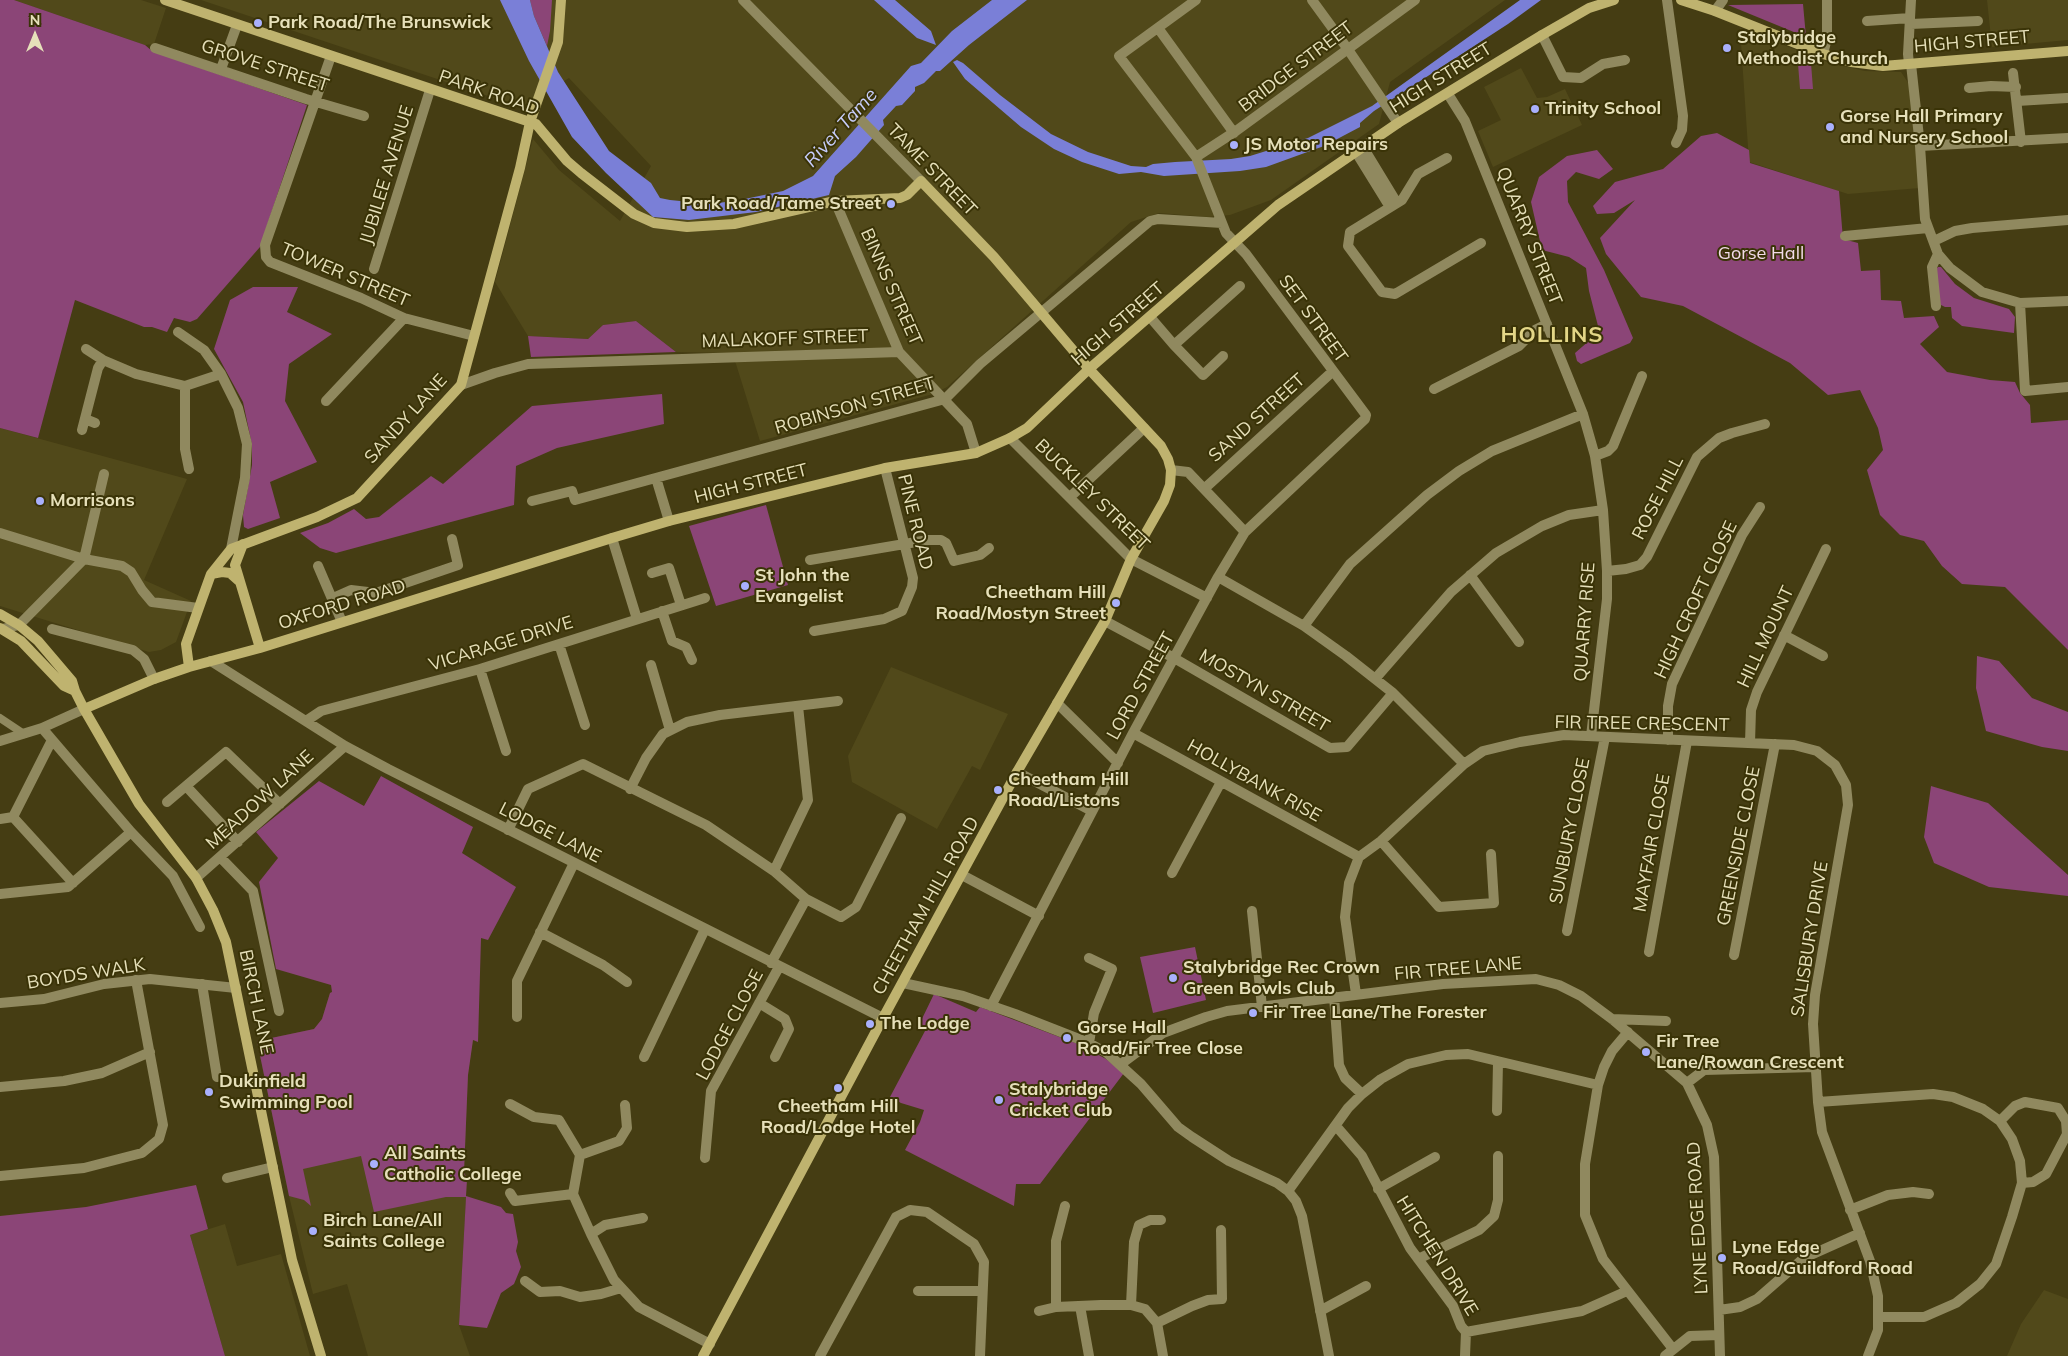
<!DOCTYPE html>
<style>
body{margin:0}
#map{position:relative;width:2068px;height:1356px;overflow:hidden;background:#453d13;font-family:Mulish,sans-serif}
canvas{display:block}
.north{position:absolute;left:10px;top:10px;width:50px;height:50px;-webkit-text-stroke:4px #3a3307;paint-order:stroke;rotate:0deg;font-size:14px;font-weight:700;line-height:20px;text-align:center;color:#e6e0ba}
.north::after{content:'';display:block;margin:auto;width:18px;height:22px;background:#e6e0ba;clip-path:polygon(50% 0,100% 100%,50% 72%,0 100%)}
</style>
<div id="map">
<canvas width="2068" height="1356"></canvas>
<div class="north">N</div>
</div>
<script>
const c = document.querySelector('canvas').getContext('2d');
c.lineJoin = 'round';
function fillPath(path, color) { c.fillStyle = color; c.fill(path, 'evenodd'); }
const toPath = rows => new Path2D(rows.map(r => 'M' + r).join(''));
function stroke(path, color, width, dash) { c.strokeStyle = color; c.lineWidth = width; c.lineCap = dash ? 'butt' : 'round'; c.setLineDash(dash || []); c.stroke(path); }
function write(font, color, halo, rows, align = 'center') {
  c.font = font + ' Mulish,sans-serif'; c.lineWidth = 4; c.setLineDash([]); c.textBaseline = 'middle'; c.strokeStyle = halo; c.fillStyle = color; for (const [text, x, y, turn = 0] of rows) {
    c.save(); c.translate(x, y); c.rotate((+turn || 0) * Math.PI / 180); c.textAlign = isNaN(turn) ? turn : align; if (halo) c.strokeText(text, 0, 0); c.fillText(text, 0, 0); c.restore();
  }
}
const built = toPath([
 [14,0,141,0,166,8,154,44,145,45],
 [201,0,1505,0,1390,82,1379,124,1271,200,1230,215,1208,217,1159,213,1131,222,947,387,933,394,760,441,736,364,731,353,676,352,636,321,603,325,588,339,528,336,495,282,533,139,559,170,620,221,651,166,569,78,521,107],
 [1987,0,2068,0,2068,40,1992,47],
 [1740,28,1830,63,1865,71,1901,72,1909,84,1920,188,1848,194,1749,162],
 [1521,68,1537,98,1547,97,1565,89,1582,125,1493,167,1478,131,1501,120,1484,87],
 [0,428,187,479,144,580,191,601,176,642,161,650,149,652,0,606],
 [891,667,1008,714,980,770,972,766,937,829,852,782,848,756],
 [332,985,478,1042,473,1040,468,1075,464,1172,467,1179,459,1325,470,1356,368,1356,347,1284,313,1294,289,1196,257,1041,314,1029,322,1019,330,993,332,992],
 [225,1224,237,1266,281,1254,310,1356,225,1356,190,1235],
 [2044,1290,2068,1299,2068,1356,2007,1356,2021,1324]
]);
const green = toPath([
 [0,0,14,0,145,45,152,51,307,105,260,247,197,319,190,322,174,318,167,332,152,327,144,327,75,300,38,438,0,428],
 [530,0,552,0,550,31,547,46,534,16],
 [1803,4,1806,37,1728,5,1729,5],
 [1811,63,1813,89,1800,89,1798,64],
 [1717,133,1749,150,1750,163,1839,191,1843,239,1858,243,1861,271,1880,270,1881,300,1901,301,1904,318,1934,316,1939,327,1920,344,1947,372,1990,380,2015,382,2020,393,2030,405,2031,423,2068,420,2068,650,2005,587,1962,584,1942,566,1924,541,1900,535,1880,515,1867,470,1883,450,1878,428,1860,390,1828,395,1790,363,1683,306,1641,297,1606,254,1600,238,1635,200,1614,213,1597,214,1593,206,1615,182,1663,169,1701,136],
 [1597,150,1613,169,1599,179,1576,172,1567,181,1568,202,1604,270,1633,338,1630,343,1581,364,1577,361,1575,353,1590,340,1598,326,1589,291,1586,268,1569,257,1542,250,1531,202,1539,177,1567,156],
 [1938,267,1941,267,1955,284,1974,298,2009,309,2015,317,2014,333,1962,326,1952,318,1951,307,1945,307,1939,304,1935,270],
 [253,287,298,287,287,312,332,334,289,364,285,401,317,462,270,482,280,518,248,529,244,527,243,515,252,465,252,445,243,402,214,349,230,300],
 [636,321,676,352,531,357,528,336,588,339,603,325],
 [662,394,664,424,557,448,516,466,514,505,336,553,320,548,300,533,328,523,354,509,366,519,379,517,431,476,443,484,532,406],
 [766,505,788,585,716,606,689,526],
 [1977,656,1999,661,2032,698,2068,712,2068,751,2042,747,1986,731,1976,688],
 [381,776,473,827,462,853,516,887,488,940,481,938,478,1042,473,1040,468,1075,464,1172,467,1179,466,1196,501,1207,506,1213,513,1214,518,1242,516,1251,521,1267,514,1284,501,1293,487,1328,459,1325,466,1197,446,1197,374,1212,361,1156,303,1169,311,1206,304,1200,289,1196,257,1041,314,1029,322,1019,330,993,332,992,331,985,276,969,259,882,278,858,256,832,319,781,364,806],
 [1931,786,1988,803,2068,875,2068,896,1989,887,1934,863,1924,837],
 [1195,947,1206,1000,1153,1013,1140,957],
 [934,994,976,1012,980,1007,1078,1044,1106,1059,1124,1073,1040,1184,1016,1184,1014,1206,905,1150,920,1122,924,1110,901,1103,890,1097,925,1031,918,1027],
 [196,1185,208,1229,190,1235,225,1356,0,1356,0,1216,86,1207]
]);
const water = toPath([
 [500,0,530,0,534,16,558,72,609,151,651,183,660,198,670,200,711,204,740,200,783,191,813,176,911,66,921,63,952,31,992,0,1027,0,969,45,940,71,936,71,924,83,915,87,915,91,902,105,896,106,883,120,884,125,856,157,835,176,829,195,756,212,689,220,653,217,606,173,572,137,529,61],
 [874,0,895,0,931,31,936,45,917,38],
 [1520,0,1541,0,1508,24,1374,111,1360,123,1360,127,1324,146,1266,167,1240,171,1164,176,1141,172,1119,174,1082,162,1054,149,1021,127,965,79,953,62,957,60,963,63,1000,95,1051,134,1088,152,1131,166,1146,167,1153,164,1175,162,1231,159,1250,156,1308,138,1372,106]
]);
const pedestrian = toPath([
 [0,718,24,734]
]);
const minor = toPath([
 [743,0,921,181],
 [1667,0,1683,116,1682,130,1676,143],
 [1715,11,1723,0],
 [1867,21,1910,18],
 [1911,24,1978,21],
 [1158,28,1234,133],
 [1542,35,1563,77,1581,78,1603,64,1625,60],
 [155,48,306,99,364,116],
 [1823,54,1827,38,1827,0],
 [331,56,265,245,266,257,270,262,361,298,404,318,474,336],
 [1909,64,1908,54,1911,0],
 [1911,64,1920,146,1925,219,1938,254,1950,268,1982,292,2020,303,2068,301],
 [221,69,237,25],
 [2013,73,2021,142],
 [1969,88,1991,86,2016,87],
 [1448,94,1465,121,1583,414,1595,456,1603,510,1607,571,1607,599,1591,736],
 [2017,101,2067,98],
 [1920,146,2068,138],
 [1363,147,1397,203],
 [1356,152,1390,207],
 [1196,157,1236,131,1415,0],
 [1447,158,1418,174,1402,200,1350,232,1348,246,1382,292,1395,294,1481,243],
 [835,201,899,352,967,424,976,453],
 [1845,236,1928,228],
 [1934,241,1955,231,1972,228,2068,220],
 [374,269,430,90],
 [2020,303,2025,391,2068,387],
 [1936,306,1932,267,1938,254],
 [1150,317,1174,345],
 [178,332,204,350,221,374,238,408,247,444,245,478,231,549],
 [86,349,103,360,136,374,185,386,221,374],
 [1223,356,1203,375,1174,345,1240,286],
 [461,385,495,373,528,364,899,352],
 [185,386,185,449,189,469],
 [1434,389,1519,346,1535,330,1547,324],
 [326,401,404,318],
 [85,419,95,423],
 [82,430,98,368,103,360],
 [1010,438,1131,559,1207,598],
 [1595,456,1608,451,1613,446,1642,376],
 [1171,470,1188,472,1245,532],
 [104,474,84,559,122,566,131,572,142,590,152,602,198,608],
 [656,478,669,521],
 [1204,489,1332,372],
 [1070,497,1144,428],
 [532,501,572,491,575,500,945,399,980,364,1150,221,1158,219,1222,223],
 [0,533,84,559,19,625,2,629],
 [612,538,637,619],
 [810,560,928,540,941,540,946,543,954,561,980,555,989,548],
 [318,566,342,622],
 [1607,571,1626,569,1640,565,1647,557,1697,457,1719,438,1732,433,1765,424],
 [652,573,669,568,681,605],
 [1470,575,1519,642],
 [1218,577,1304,626,1346,656,1393,693,1464,764],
 [333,598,351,590,376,593,458,565,452,539],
 [662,611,672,641,686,647,692,660],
 [1105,621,1174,658,1330,748,1347,747,1393,693],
 [1304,626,1350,564,1427,495,1459,471,1492,451,1583,414],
 [52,629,133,650,144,659,154,679],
 [814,631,884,619,902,611,912,587,913,578,885,468],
 [1784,635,1823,656],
 [559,644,585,725],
 [211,661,345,746,388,769,883,1018],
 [651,665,670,730],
 [480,669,506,751],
 [1375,679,1451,592,1496,553,1542,526,1569,515,1603,510],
 [1057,703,1118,763],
 [306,721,321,711,480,669,705,598],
 [42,728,131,832,173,876,200,927],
 [1133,733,1359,857],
 [1668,740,1668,706,1672,684,1742,535,1760,507],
 [0,741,42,728,84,709],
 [1750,743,1751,710,1757,692,1826,549],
 [1017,772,1092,811],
 [186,786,238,842],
 [630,789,646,758,663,734,687,722,720,715,838,701],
 [167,802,226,752,280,804],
 [13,817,73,883],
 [0,819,13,817,52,740],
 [508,830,528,789,583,764,706,825,774,871,806,899,841,917,856,907,901,818],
 [1381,841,1439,907,1494,903,1491,854],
 [220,857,253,891,279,1011],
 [774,871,808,800,798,706],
 [1172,873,1221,782],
 [962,875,1039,916],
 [196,878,345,746],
 [0,894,68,887,131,832],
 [1252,911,1262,1007],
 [1567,931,1605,737],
 [540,932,603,965,627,982],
 [1649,952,1687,741],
 [1734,955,1775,744],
 [1089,958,1112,969,1094,1013,1089,1043],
 [771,963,806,899],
 [903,983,963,996,1015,1014,1089,1043,1107,1053,1141,1084,1178,1127,1192,1137,1229,1161,1277,1183,1288,1191,1296,1201,1302,1216,1329,1356],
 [202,984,217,1077],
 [1356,994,1345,917,1349,883,1359,857,1381,841,1464,764,1483,751,1520,742,1564,735,1794,745,1817,751,1835,765,1846,785,1848,805,1815,995,1813,1024,1818,1102,1822,1132,1870,1261,1878,1296,1878,1330,1868,1356],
 [1334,996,1339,1065,1345,1078,1362,1094],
 [759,1003,785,1019,789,1029,775,1057],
 [991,1006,1133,733,1218,577,1245,532,1365,419,1366,415,1246,254,1226,233,1196,157,1119,56,1196,0],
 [517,1017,517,981,574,863],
 [1612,1019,1666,1021],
 [1628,1032,1612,1051,1604,1067,1598,1085,1585,1164,1585,1215,1603,1259,1673,1349],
 [644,1057,705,929],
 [1121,1064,1163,1033,1206,1017,1227,1011,1443,984,1536,979,1559,985,1581,996,1612,1019,1687,1083,1707,1125,1714,1157,1720,1356],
 [1687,1083,1704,1070,1815,1067],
 [0,1087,64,1081,102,1073,150,1052],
 [1818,1102,1933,1094,1953,1097,1983,1109,2000,1121,2012,1139,2020,1161,2022,1183,2012,1217,1996,1264,1980,1284,1956,1303,1924,1317,1878,1317],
 [510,1104,534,1117,559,1120,580,1155],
 [1497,1111,1498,1062],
 [2000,1121,2015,1106,2025,1102,2058,1108,2066,1121,2067,1134,2046,1174,2033,1182,2022,1183],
 [1336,1126,1362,1156,1410,1248,1453,1306,1461,1326,1466,1332,1465,1356],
 [580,1155,573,1194,591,1234,614,1280,639,1307,710,1344],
 [580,1155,619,1141,627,1128,625,1105],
 [705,1158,711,1091,779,967],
 [0,1176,84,1168,142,1153,159,1139,163,1125,136,980],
 [227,1178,273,1167],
 [1378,1189,1435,1157],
 [1288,1191,1348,1108,1362,1094,1381,1079,1408,1064,1446,1055,1468,1054,1598,1085],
 [510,1193,515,1201,573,1194],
 [1850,1210,1888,1195,1913,1192,1929,1194],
 [591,1234,605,1225,643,1218],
 [1418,1259,1479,1230,1494,1216,1498,1200,1498,1156],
 [525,1281,540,1292,560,1291,580,1297,601,1294,621,1288],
 [918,1291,982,1291],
 [1131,1305,1134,1242,1139,1225,1150,1220,1161,1220],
 [1080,1306,1089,1356],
 [1056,1307,1056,1241,1065,1206],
 [1719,1310,1740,1307,1757,1299,1804,1258,1860,1233],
 [1039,1311,1056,1307,1101,1305,1131,1305,1145,1309,1157,1323,1163,1356],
 [1320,1311,1366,1286],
 [1157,1323,1192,1306,1208,1300,1222,1299,1221,1230],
 [1466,1332,1582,1311,1627,1291],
 [820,1356,896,1217,910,1210,927,1212,974,1244,984,1262,980,1356],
 [1665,1356,1690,1336,1719,1335]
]);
const tertiary = toPath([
 [1312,0,1347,48,1398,123],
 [0,1003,44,999,104,984,150,979,236,988]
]);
const secondary = toPath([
 [165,0,536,124,567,161,581,173,634,214,654,223,687,227,734,224,835,201,900,198,907,195,921,181,994,257,1089,369,1161,446,1168,459,1171,470,1170,485,1164,501,1131,559,1105,621,1017,772,883,1018,703,1356],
 [1681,0,1715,11,1823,54,1851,62,1883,66,2068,51],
 [243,544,235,565,260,648],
 [211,574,222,572,230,573,239,581],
 [0,614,19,625,38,641,72,681,75,691,84,709,139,804,196,878,213,910,226,942,292,1260,321,1356],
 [0,628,21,641,64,686,75,691],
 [189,667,186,644,202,599,211,574,231,549,317,517,357,498,461,385,520,168,530,122,558,42,561,0],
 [84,709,154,679,189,667,260,648,612,538,669,521,885,468,976,453,1010,438,1027,428,1089,369,1278,205,1398,123,1542,35,1589,8,1614,0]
]);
const markers = [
 [258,23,5,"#a9b0fc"],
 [1727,48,5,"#a9b0fc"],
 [1535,109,5,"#a9b0fc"],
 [1830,127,5,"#a9b0fc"],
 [1234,145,5,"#a9b0fc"],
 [891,204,5,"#a9b0fc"],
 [40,501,5,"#a9b0fc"],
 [745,586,5,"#a9b0fc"],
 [1116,603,5,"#a9b0fc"],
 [998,790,5,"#a9b0fc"],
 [1173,978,5,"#a9b0fc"],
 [1253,1013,5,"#a9b0fc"],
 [870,1024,5,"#a9b0fc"],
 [1067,1038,5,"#a9b0fc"],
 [1646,1052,5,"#a9b0fc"],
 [838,1088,5,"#a9b0fc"],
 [209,1092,5,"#a9b0fc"],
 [999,1100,5,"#a9b0fc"],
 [374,1164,5,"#a9b0fc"],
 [313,1231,5,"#a9b0fc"],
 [1722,1258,5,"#a9b0fc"]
];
const poiNames = [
 ["Park Road/The Brunswick",268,23],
 ["Stalybridge",1737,38],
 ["Methodist Church",1737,59],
 ["Trinity School",1545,109],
 ["Gorse Hall Primary",1840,117],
 ["and Nursery School",1840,138],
 ["JS Motor Repairs",1244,145],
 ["Park Road/Tame Street",881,204,"right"],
 ["Morrisons",50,501],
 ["St John the",755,576],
 ["Evangelist",755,597],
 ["Cheetham Hill",1106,593,"right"],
 ["Road/Mostyn Street",1106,614,"right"],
 ["Cheetham Hill",1008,780],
 ["Road/Listons",1008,801],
 ["Stalybridge Rec Crown",1183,968],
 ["Green Bowls Club",1183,989],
 ["Fir Tree Lane/The Forester",1263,1013],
 ["The Lodge",880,1024],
 ["Gorse Hall",1077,1028],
 ["Road/Fir Tree Close",1077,1049],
 ["Fir Tree",1656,1042],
 ["Lane/Rowan Crescent",1656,1063],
 ["Dukinfield",219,1082],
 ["Swimming Pool",219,1103],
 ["Stalybridge",1009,1090],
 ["Cricket Club",1009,1111],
 ["Cheetham Hill",838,1107,"center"],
 ["Road/Lodge Hotel",838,1128,"center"],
 ["All Saints",384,1154],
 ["Catholic College",384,1175],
 ["Birch Lane/All",323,1221],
 ["Saints College",323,1242],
 ["Lyne Edge",1732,1248],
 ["Road/Guildford Road",1732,1269]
];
const streetNames = [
 ["HIGH STREET",1972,42,-5],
 ["GROVE STREET",265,66,18],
 ["BRIDGE STREET",1296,67,-37],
 ["HIGH STREET",1441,78,-32],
 ["PARK ROAD",489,93,19],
 ["TAME STREET",932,170,46],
 ["JUBILEE AVENUE",387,175,-73],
 ["QUARRY STREET",1529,236,68],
 ["TOWER STREET",345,275,23],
 ["BINNS STREET",891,287,66],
 ["SET STREET",1313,319,54],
 ["HIGH STREET",1118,324,-41],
 ["MALAKOFF STREET",785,339,-2],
 ["ROBINSON STREET",855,406,-16],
 ["SAND STREET",1257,418,-42],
 ["SANDY LANE",406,419,-48],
 ["HIGH STREET",751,484,-14],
 ["BUCKLEY STREET",1092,495,44],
 ["ROSE HILL",1658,498,-63],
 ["PINE ROAD",915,522,76],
 ["HIGH CROFT CLOSE",1696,600,-65],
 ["OXFORD ROAD",342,605,-17],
 ["QUARRY RISE",1585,622,-86],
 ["HILL MOUNT",1766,637,-65],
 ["VICARAGE DRIVE",501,644,-17],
 ["LORD STREET",1141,686,-61],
 ["MOSTYN STREET",1264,691,30],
 ["FIR TREE CRESCENT",1642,724,1],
 ["HOLLYBANK RISE",1254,781,29],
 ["MEADOW LANE",260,800,-42],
 ["SUNBURY CLOSE",1570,831,-79],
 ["LODGE LANE",550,833,27],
 ["MAYFAIR CLOSE",1652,843,-80],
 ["GREENSIDE CLOSE",1739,846,-79],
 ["CHEETHAM HILL ROAD",926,906,-61],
 ["SALISBURY DRIVE",1810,939,-81],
 ["FIR TREE LANE",1458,969,-5],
 ["BOYDS WALK",86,974,-9],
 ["BIRCH LANE",256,1002,78],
 ["LODGE CLOSE",730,1025,-62],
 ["LYNE EDGE ROAD",1698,1218,-93],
 ["HITCHEN DRIVE",1437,1256,58]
];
const parkNames = [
 ["Gorse Hall",1761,254]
];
const waterNames = [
 ["River Tame",841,128,-48]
];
const districtNames = [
 ["HOLLINS",1552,335]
];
fillPath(built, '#51491a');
fillPath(green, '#8b4577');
fillPath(water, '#7a7fd7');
stroke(pedestrian, '#90895f', 8);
stroke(minor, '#90895f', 10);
stroke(tertiary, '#90895f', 10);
stroke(secondary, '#bfb36f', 10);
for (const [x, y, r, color] of markers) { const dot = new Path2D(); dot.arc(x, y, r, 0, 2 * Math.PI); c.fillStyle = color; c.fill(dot); stroke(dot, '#3a3307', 2); }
write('bold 18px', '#e6e0ba', '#3a3307', poiNames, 'left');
write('18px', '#e6e0ba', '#3a3307', streetNames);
write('18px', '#f2dbe9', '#3a3307', parkNames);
write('italic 19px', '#c7cdfb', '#3a3307', waterNames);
c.letterSpacing = '1px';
write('bold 22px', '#e3d687', '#3a3307', districtNames);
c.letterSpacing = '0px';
</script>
